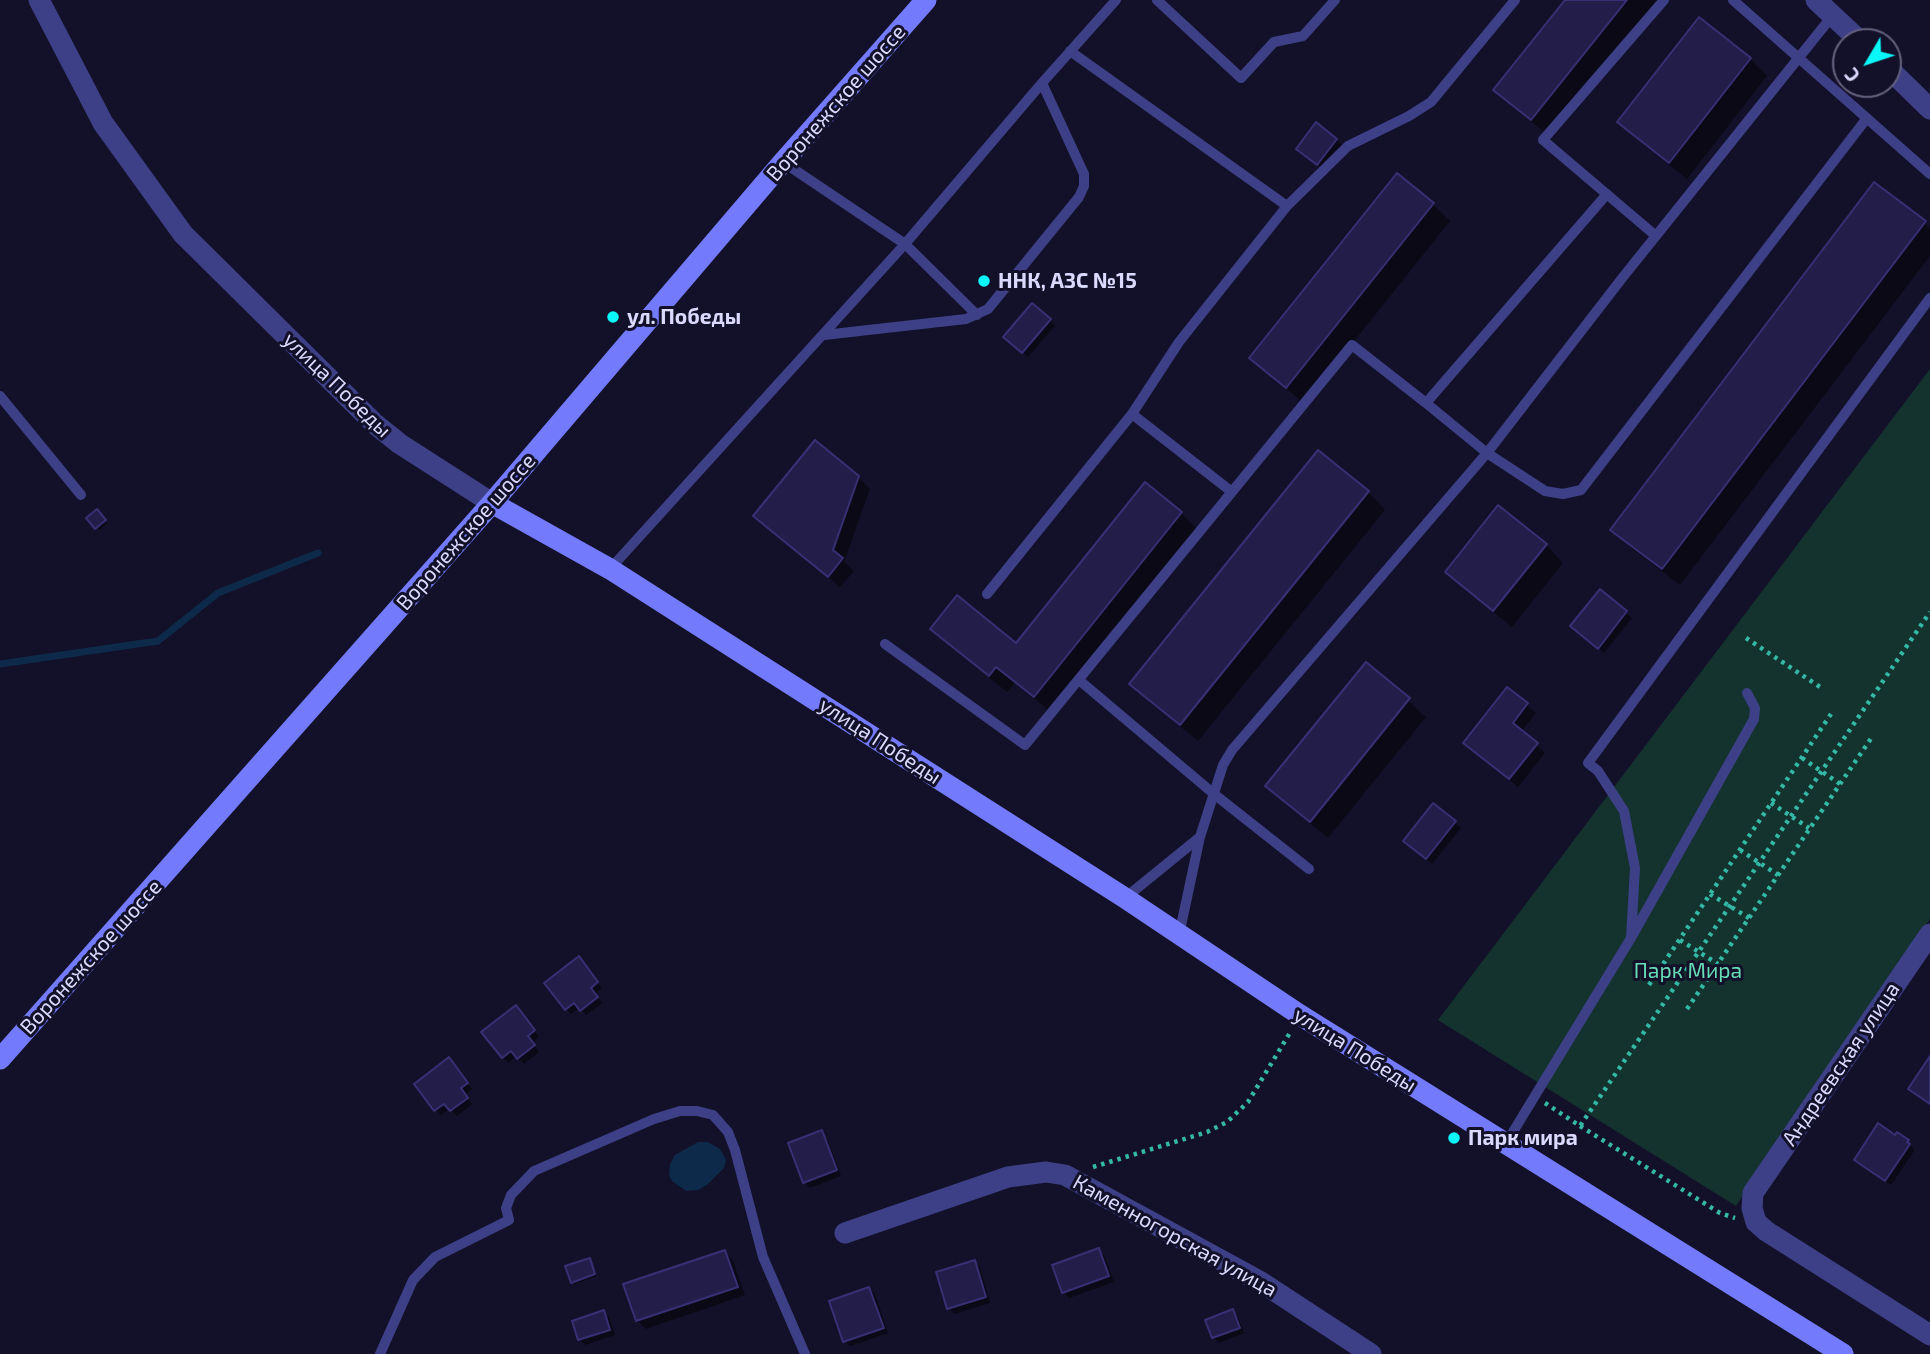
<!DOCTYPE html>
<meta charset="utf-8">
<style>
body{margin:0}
#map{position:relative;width:1930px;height:1354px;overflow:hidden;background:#131129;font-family:"Exo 2",sans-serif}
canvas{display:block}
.north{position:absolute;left:1832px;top:28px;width:70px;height:70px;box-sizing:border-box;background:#131129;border:2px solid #63617e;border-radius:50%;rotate:231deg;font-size:19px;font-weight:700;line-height:28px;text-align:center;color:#dbdafe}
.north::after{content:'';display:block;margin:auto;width:24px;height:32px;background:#0af7fa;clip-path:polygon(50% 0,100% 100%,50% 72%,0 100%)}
</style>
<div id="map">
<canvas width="1930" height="1354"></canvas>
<div class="north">С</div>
</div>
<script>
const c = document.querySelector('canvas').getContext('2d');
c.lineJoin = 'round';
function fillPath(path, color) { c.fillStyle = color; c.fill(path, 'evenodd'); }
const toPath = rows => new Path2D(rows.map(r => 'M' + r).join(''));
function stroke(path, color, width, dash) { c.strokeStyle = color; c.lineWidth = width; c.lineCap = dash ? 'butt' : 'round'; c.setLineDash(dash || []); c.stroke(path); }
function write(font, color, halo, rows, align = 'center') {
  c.font = font + ' "Exo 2",sans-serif'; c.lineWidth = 6; c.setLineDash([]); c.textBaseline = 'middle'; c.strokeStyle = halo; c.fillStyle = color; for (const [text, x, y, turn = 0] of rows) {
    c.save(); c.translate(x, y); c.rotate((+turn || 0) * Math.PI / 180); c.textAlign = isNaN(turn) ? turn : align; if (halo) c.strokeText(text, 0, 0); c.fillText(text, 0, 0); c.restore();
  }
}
const green = toPath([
 [1930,369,1930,919,1736,1206,1438,1020]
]);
const water = toPath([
 [698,1142,708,1142,720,1149,726,1160,724,1168,708,1184,698,1190,686,1191,672,1181,669,1175,670,1164,675,1155]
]);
const shadow = toPath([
 [1568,0,1658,0,1549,136,1513,107,1495,90],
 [1750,59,1767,76,1687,179,1637,139,1620,122],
 [1336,140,1342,145,1324,169,1303,154],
 [1874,184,1930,228,1930,256,1680,585,1630,547,1612,529],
 [1433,204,1450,221,1304,404,1252,358],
 [1050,320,1055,326,1028,357,1011,342],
 [858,477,870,489,844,562,854,571,840,587,767,527],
 [1368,492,1385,510,1198,741,1149,701,1132,684],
 [97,511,107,523,99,530,89,518],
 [1181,513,1198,530,1052,713,1015,683,1007,692,950,646,932,629,1016,645],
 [1546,545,1563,563,1512,627,1464,589,1447,572],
 [1600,592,1632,618,1604,653,1578,631],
 [1366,664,1426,717,1328,838,1285,803,1267,786],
 [1507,689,1536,713,1521,732,1545,753,1518,787,1474,751],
 [1434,805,1461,828,1432,864,1410,846],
 [584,964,602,988,595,994,602,1003,586,1015,580,1008,571,1014,566,1009],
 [521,1013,539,1037,532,1042,539,1052,524,1064,517,1056,508,1063,483,1032],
 [454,1065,472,1089,465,1095,472,1104,457,1116,450,1108,441,1115,436,1110],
 [821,1132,827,1138,841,1176,810,1188,804,1182],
 [1896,1137,1908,1141,1914,1151,1891,1185,1856,1160],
 [1098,1250,1104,1255,1114,1282,1069,1298,1064,1292,1055,1266],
 [725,1252,733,1261,745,1295,646,1329,637,1320],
 [589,1260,596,1276,575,1284,572,1282],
 [974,1262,980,1267,990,1303,954,1314,949,1308],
 [869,1289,875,1294,888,1333,850,1346,845,1341],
 [603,1312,609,1317,615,1335,585,1345,580,1339,574,1322],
 [1233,1312,1238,1317,1244,1333,1219,1343,1213,1337]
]);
const stream = toPath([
 [0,664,158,641,218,593,318,553]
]);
const building = toPath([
 [1565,0,1627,0,1531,120,1493,90,1565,0],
 [1699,17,1751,58,1669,163,1617,122,1699,17],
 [1316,122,1337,139,1317,165,1296,149,1316,122],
 [1397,173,1434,203,1286,388,1249,358,1397,173],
 [1874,182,1926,221,1662,569,1610,530,1874,182],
 [1032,303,1051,319,1022,353,1003,337,1032,303],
 [815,440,859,476,833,550,843,558,828,577,753,516,815,440],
 [1318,450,1369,491,1180,725,1129,684,1318,450],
 [1145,482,1182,512,1034,697,996,667,989,676,930,629,957,595,1016,643,1145,482],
 [1498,505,1547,544,1493,611,1445,572,1498,505],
 [97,509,106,520,95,529,86,518,97,509],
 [1600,589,1627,611,1598,649,1570,626,1600,589],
 [1366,662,1410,698,1310,822,1265,786,1366,662],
 [1507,687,1528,703,1513,723,1538,743,1509,779,1463,743,1507,687],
 [1433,803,1456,821,1426,859,1403,841,1433,803],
 [579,956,598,982,591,988,598,997,580,1011,574,1003,565,1010,544,983,579,956],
 [516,1005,535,1030,528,1036,535,1045,517,1059,511,1051,502,1058,481,1032,516,1005],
 [1930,1056,1930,1104,1908,1089,1930,1056],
 [449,1057,468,1083,461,1088,468,1098,450,1111,444,1104,434,1111,414,1084,449,1057],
 [1878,1123,1895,1135,1897,1132,1909,1140,1907,1142,1910,1144,1885,1181,1854,1160,1878,1123],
 [822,1130,837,1170,803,1183,788,1143,822,1130],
 [1099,1248,1109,1276,1062,1293,1052,1265,1099,1248],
 [725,1250,738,1287,636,1321,623,1284,725,1250],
 [590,1258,595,1274,571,1283,565,1266,590,1258],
 [975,1260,986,1297,947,1309,936,1272,975,1260],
 [869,1287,884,1328,843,1342,829,1301,869,1287],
 [1233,1309,1240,1328,1212,1338,1205,1320,1233,1309],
 [604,1310,610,1330,578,1340,572,1321,604,1310]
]);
const path = toPath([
 [1746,638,1820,687],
 [1802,758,1840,784],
 [1771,803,1809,828],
 [1740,850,1778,875],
 [1710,894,1749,918],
 [1680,940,1718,964],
 [1649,985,1833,711],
 [1687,1009,1872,737],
 [1545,1103,1580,1126,1930,612],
 [1580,1126,1720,1213,1735,1218],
 [1093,1167,1207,1132,1227,1122,1248,1102,1291,1031]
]);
const lane = toPath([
 [1157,0,1241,78,1274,42,1303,36,1335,0],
 [1733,0,1930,174],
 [1070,51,1287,206,1179,342,1132,414],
 [783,162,905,244,977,315],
 [1607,194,1426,403,1487,453,1623,277,1833,15],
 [1287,206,1348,146,1409,116,1431,102,1515,0],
 [1656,236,1543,140,1664,0],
 [824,335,966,319,988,309,1079,197,1084,186,1084,174,1042,83],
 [0,396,81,495],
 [610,569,905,244,1042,83,1116,0],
 [987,594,1132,414,1232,492],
 [885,644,1025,745,1352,345,1426,403],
 [1079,680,1214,794,1309,869],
 [1125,898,1200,837],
 [1179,935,1200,837,1223,765,1232,750,1487,453,1545,491,1563,494,1581,490,1867,118],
 [1631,938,1635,868,1624,811,1598,771,1588,763,1930,298],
 [1505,1145,1631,938,1754,719,1755,708,1747,693],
 [380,1354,413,1280,435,1257,509,1220,506,1208,511,1195,534,1171,654,1119,680,1111,697,1111,713,1115,728,1132,735,1150,763,1257,805,1354]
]);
const street = toPath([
 [39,0,103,123,183,234,375,424,400,444,492,503],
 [1816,0,1861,42],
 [1888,68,1930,109],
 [1930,934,1753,1193,1752,1208,1756,1222,1766,1231,1930,1335],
 [845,1233,1008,1177,1046,1172,1065,1175,1261,1282,1371,1354]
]);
const secondary = toPath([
 [492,503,610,569,1125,898,1300,1015,1843,1354],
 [0,1059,492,503,783,162,926,0]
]);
const markers = [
 [984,281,7,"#0af7fa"],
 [613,317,7,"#0af7fa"],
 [1454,1138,7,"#0af7fa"]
];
const streetNames = [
 ["Воронежское шоссе",836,103,-49],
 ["улица Победы",337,385,44],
 ["Воронежское шоссе",466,532,-49],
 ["улица Победы",880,741,33],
 ["Воронежское шоссе",91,957,-48],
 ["улица Победы",1355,1050,32],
 ["Андреевская улица",1841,1064,-56],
 ["Каменногорская улица",1175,1236,29]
];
const poiNames = [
 ["ННК, АЗС №15",998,281],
 ["ул. Победы",627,317],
 ["Парк мира",1468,1138]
];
const parkNames = [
 ["Парк Мира",1688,971]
];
fillPath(green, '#14332f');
fillPath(water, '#0e2a4b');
fillPath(shadow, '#0007');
stroke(stream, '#0e2a4b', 7);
fillPath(building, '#231d4a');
stroke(building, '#383075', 2);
stroke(path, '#33b9a6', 4.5, [3.5, 5]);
stroke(lane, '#3d4087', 10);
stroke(street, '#3d4087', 21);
stroke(secondary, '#737bfc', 21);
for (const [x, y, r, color] of markers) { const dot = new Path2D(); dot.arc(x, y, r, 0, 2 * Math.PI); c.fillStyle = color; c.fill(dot); stroke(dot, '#131129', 2.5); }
write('21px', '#dbdafe', '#131129', streetNames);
write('bold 21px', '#dbdafe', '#131129', poiNames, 'left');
write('21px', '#66deb6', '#131129', parkNames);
</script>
